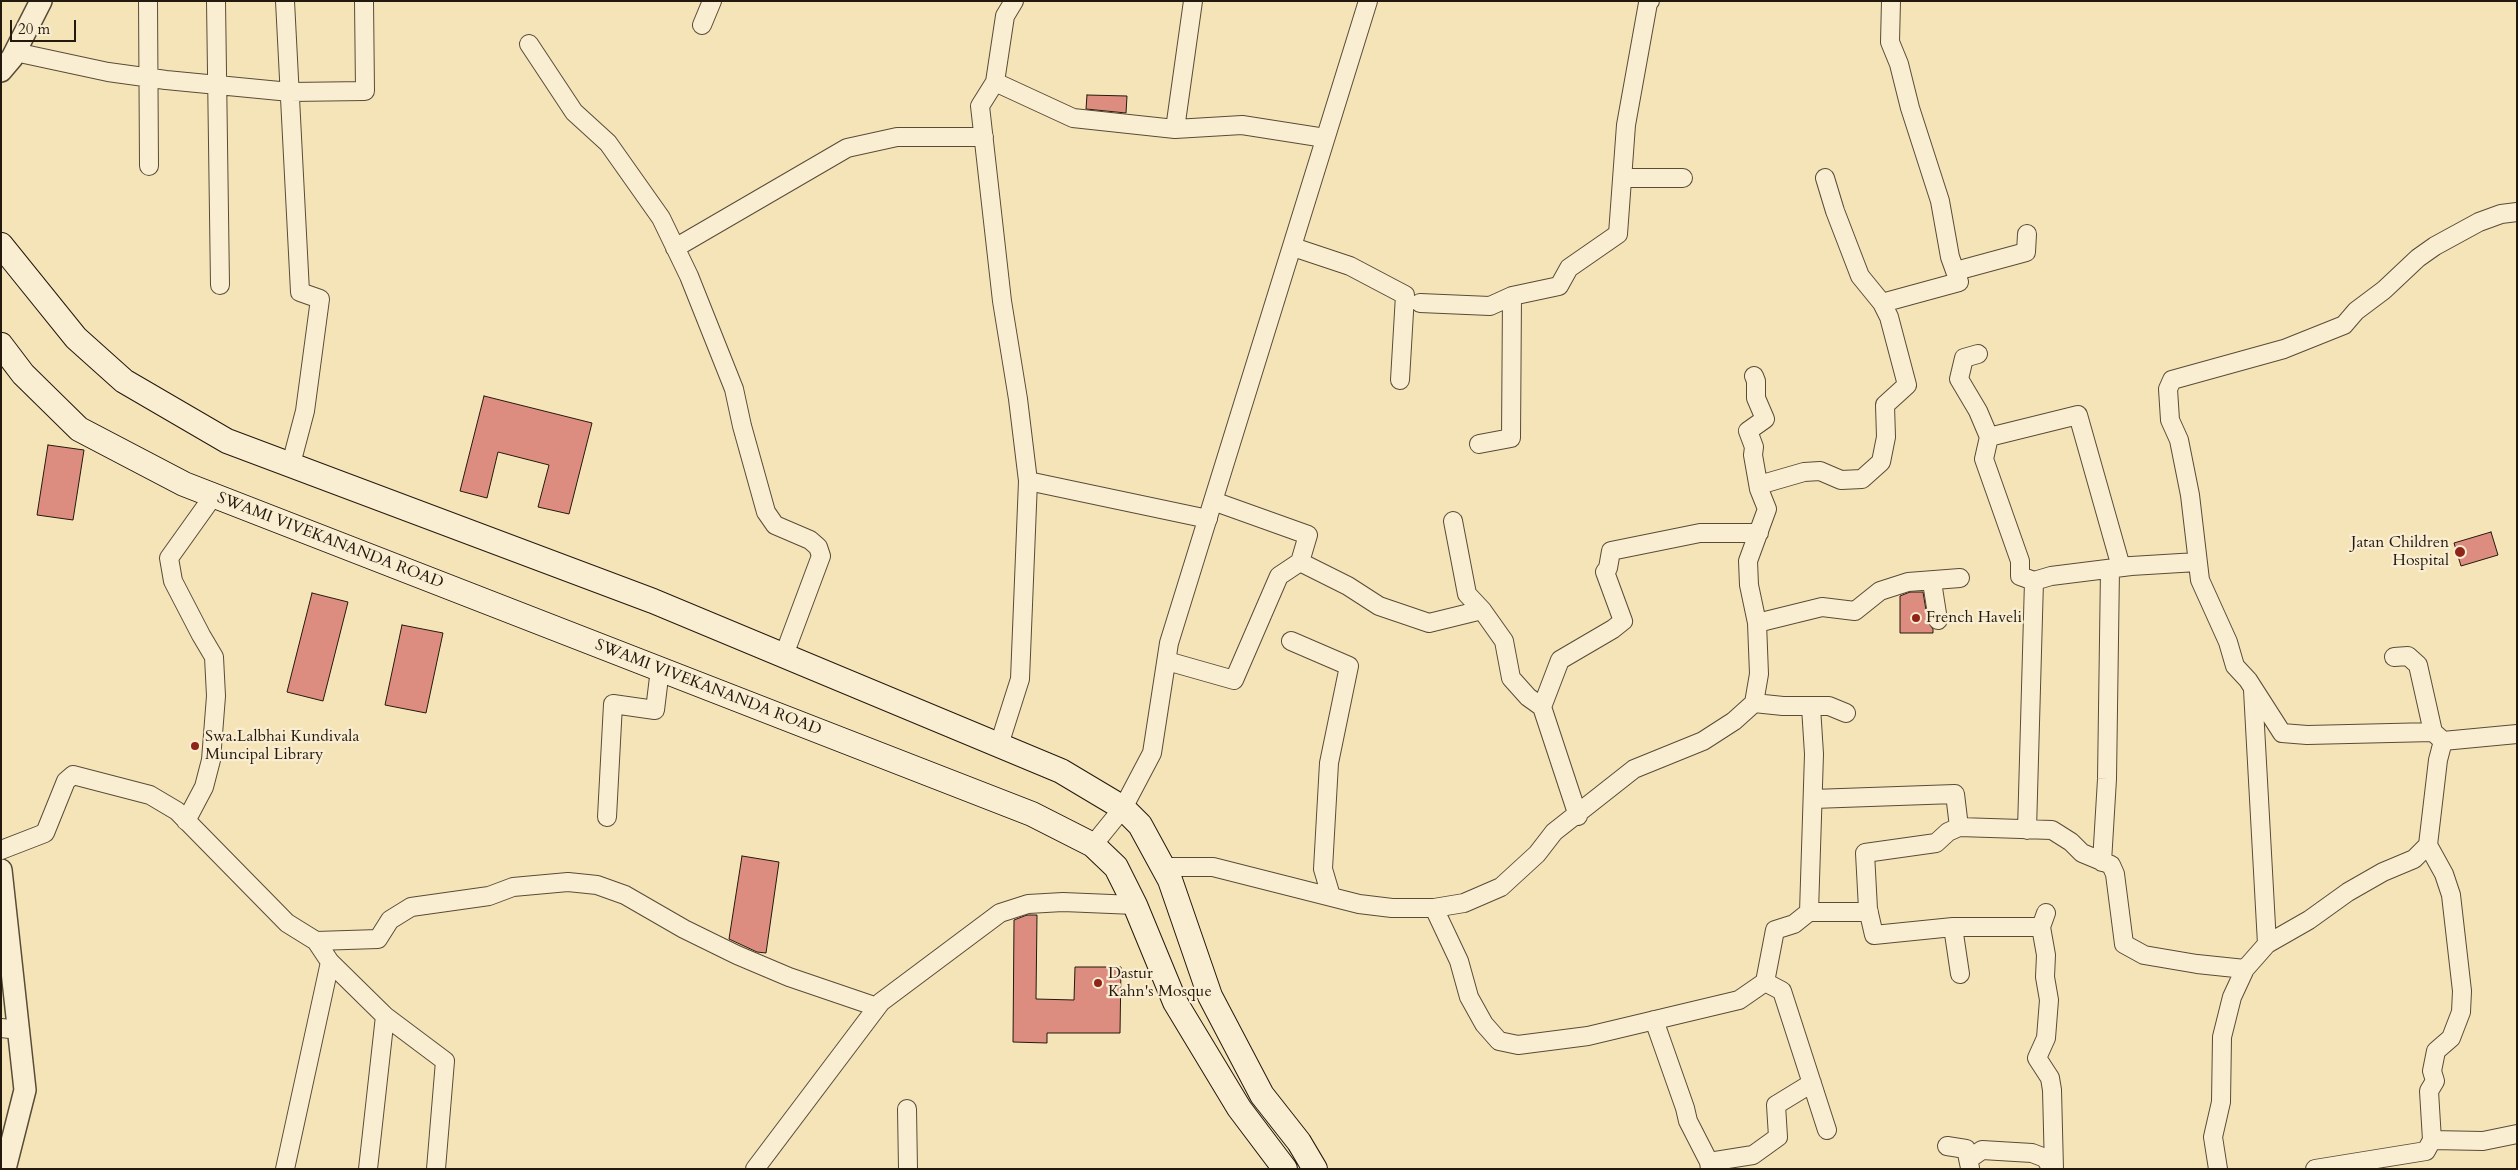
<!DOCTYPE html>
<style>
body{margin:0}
#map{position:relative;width:2518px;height:1170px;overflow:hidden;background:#f6e4b9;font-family:Cardo,serif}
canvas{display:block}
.frame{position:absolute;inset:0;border:2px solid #23190d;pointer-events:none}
.scale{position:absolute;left:10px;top:20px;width:66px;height:22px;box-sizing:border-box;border:2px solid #23190d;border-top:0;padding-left:6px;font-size:15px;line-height:18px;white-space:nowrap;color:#23190d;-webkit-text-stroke:4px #f9edd2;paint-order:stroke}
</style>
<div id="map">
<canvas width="2518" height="1170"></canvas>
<div class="frame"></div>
<div class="scale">20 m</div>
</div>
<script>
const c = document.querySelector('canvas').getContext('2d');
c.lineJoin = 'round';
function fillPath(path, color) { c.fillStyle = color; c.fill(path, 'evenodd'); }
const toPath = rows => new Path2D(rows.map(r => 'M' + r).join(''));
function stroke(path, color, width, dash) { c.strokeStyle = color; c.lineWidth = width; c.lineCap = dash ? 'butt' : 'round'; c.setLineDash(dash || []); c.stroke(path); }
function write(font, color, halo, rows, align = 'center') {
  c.font = font + ' Cardo,serif'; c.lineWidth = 4.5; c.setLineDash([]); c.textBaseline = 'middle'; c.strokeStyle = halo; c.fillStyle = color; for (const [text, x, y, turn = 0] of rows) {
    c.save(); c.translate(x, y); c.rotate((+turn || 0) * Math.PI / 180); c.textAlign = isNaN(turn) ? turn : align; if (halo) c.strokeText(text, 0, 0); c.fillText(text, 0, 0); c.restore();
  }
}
const building = toPath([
 [1087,95,1127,96,1126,113,1086,109,1087,95],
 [484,396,592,423,569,514,538,507,549,465,498,452,487,498,460,491,484,396],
 [48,445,84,450,73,520,37,515,48,445],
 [2491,532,2498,555,2461,566,2454,543,2491,532],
 [1910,592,1923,592,1928,622,1933,629,1933,633,1900,633,1900,596,1910,592],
 [312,593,348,602,323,701,287,692,312,593],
 [402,625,443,633,426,713,385,705,402,625],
 [742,856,779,862,766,953,757,952,729,939,742,856],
 [1027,915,1037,915,1036,999,1074,1000,1075,967,1121,967,1120,1033,1047,1033,1047,1043,1013,1042,1014,920,1027,915]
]);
const minor = toPath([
 [148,1,149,166],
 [216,1,220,285],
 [285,1,300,292,320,299,305,411,291,464],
 [1014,1,1005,16,995,82,1073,118,1175,129,1242,125,1325,138],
 [702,25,712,1],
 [529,44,574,112,608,143,661,218,689,276,734,389,742,426,766,512,775,525,810,540,818,547,821,556,784,655],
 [15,52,108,72,166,80,290,92,365,91,364,1],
 [995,82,980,106,1002,301,1018,399,1028,481,1020,679,999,745],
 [1175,129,1193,1],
 [1622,178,1683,178],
 [1293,247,1350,266,1405,295,1400,380],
 [675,248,847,148,897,137,984,137],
 [1956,271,2026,252,2027,234],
 [1420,303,1490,306,1512,296,1559,286,1569,268,1618,234,1626,125,1648,3,1650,1],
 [1882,303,1959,282,1950,257,1940,201,1910,108,1899,64,1890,42,1891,1],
 [1978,354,1964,358,1959,379,1978,411,1989,437,1984,459,2020,561,2020,576,2034,581,2027,830],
 [1754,376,1756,381,1756,398,1765,419,1748,431,1754,447,1753,455,1759,489,1767,509,1748,561,1749,585,1757,623,1759,674,1754,703],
 [1989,437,2078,415,2121,567],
 [1479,444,1511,438,1512,296],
 [1028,481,1208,519],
 [1759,485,1804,472,1820,471,1841,480,1862,479,1881,462,1886,437,1885,405,1907,385,1889,317,1882,303,1860,276,1835,211,1825,178],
 [1453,521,1467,594,1482,610,1504,641,1511,678,1528,697,1542,707,1578,816],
 [1300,562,1348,586,1379,606,1429,623,1482,610],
 [2034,581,2051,576,2131,566,2197,562],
 [1932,582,1938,620],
 [1757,623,1822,607,1855,611,1880,591,1908,582,1960,578],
 [1291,641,1349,666,1329,763,1323,869,1331,896],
 [2394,657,2408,656,2418,665,2433,732],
 [1167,661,1234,680,1279,576,1300,562,1308,535,1213,501],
 [2253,690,2267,944],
 [1542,707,1560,660,1613,629,1623,621,1605,572,1608,568,1611,551,1700,533,1759,533],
 [2443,741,2433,732,2307,735,2282,733,2248,680,2235,666,2228,642,2200,580,2190,495,2179,440,2170,420,2168,389,2172,380,2284,349,2344,325,2356,311,2384,290,2418,258,2435,246,2479,222,2501,214,2517,212],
 [1813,799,1955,794,1959,827],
 [607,817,613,704,655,710,660,669],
 [186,821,204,787,211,760,216,696,214,657,201,635,173,581,169,558,214,495],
 [1093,845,1123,808,1152,753,1169,643,1368,1],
 [1,850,45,833,66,781,73,775,150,795,177,811,287,923,316,941,330,962,385,1016,445,1061,436,1169],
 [2102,862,2107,779,2110,569],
 [1163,867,1213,867,1359,904,1392,908,1434,908,1464,903,1501,887,1537,854,1554,832,1634,769,1703,741,1734,721,1754,703,1783,706,1829,706,1846,713],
 [1434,908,1459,961,1469,997,1484,1024,1499,1041,1518,1045,1588,1036,1739,1000,1765,982,1782,991,1827,1130],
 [1809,912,1869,912],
 [1953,927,2041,927,2046,955,2045,977,2049,1000,2046,1038,2037,1058,2050,1078,2052,1090,2054,1169],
 [2041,927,2046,913],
 [316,941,378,939,390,920,411,907,489,896,513,887,568,882,597,885,625,895,684,929,737,955,789,977,877,1007],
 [1960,974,1953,927,1874,935,1868,909,1865,853,1936,843,1948,832,1959,827,2052,830,2071,842,2082,853,2111,865,2115,874,2124,944,2144,955,2197,964,2245,969],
 [1765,982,1775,930,1794,924,1809,912,1814,754,1811,707],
 [1654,1020,1685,1108,1688,1121,1709,1162],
 [1,1028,19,1030],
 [907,1109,908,1169],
 [2432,1140,2483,1141,2517,1134],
 [1947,1146,1966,1149,1970,1168],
 [1969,1159,1982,1150,2032,1153,2045,1158,2052,1169],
 [285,1169,330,962],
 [368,1169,385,1016],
 [755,1169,881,1002,1000,913,1028,904,1063,902,1135,905],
 [1710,1169,1709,1162,1753,1155,1778,1137,1776,1105,1812,1083],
 [2218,1169,2213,1137,2221,1102,2222,1037,2232,997,2245,969,2267,944,2309,920,2348,892,2383,872,2414,859,2428,845,2438,760,2443,741,2517,734],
 [2315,1169,2426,1151,2432,1140,2429,1091,2435,1081,2432,1071,2436,1051,2451,1038,2461,1012,2462,991,2451,895,2444,874,2428,845]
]);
const tertiary = toPath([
 [1,71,12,58,41,1],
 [1,870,25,1090,5,1169]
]);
const secondary = toPath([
 [1,245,76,338,124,381,227,441,653,601,1061,771,1123,808,1140,825,1170,880,1210,996,1262,1095,1299,1142,1315,1169],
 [1,345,23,374,79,429,184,484,1032,814,1093,845,1116,867,1135,905,1175,1002,1239,1108,1285,1169]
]);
const markers = [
 [2460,552,6,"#8f2418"],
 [1916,618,5,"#8f2418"],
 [195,746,5,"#8f2418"],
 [1098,983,5,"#8f2418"]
];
const streetNames = [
 ["SWAMI VIVEKANANDA ROAD",330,541,21],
 ["SWAMI VIVEKANANDA ROAD",708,688,21]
];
const poiNames = [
 ["Jatan Children",2449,543,"right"],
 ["Hospital",2449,561,"right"],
 ["French Haveli",1926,618],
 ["Swa.Lalbhai Kundivala",205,737],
 ["Muncipal Library",205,755],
 ["Dastur",1108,974],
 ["Kahn's Mosque",1108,992]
];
fillPath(building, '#dc8d80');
stroke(building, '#23190d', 1);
stroke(minor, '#584c38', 20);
stroke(tertiary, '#584c38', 24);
stroke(secondary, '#23190d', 26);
stroke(minor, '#f9edd2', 18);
stroke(tertiary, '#f9edd2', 21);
stroke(secondary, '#f9edd2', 24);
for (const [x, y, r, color] of markers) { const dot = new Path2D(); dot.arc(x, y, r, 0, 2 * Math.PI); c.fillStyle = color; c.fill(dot); stroke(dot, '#f9edd2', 2); }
write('16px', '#23190d', '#f9edd2', streetNames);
write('16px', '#23190d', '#f9edd2', poiNames, 'left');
</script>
